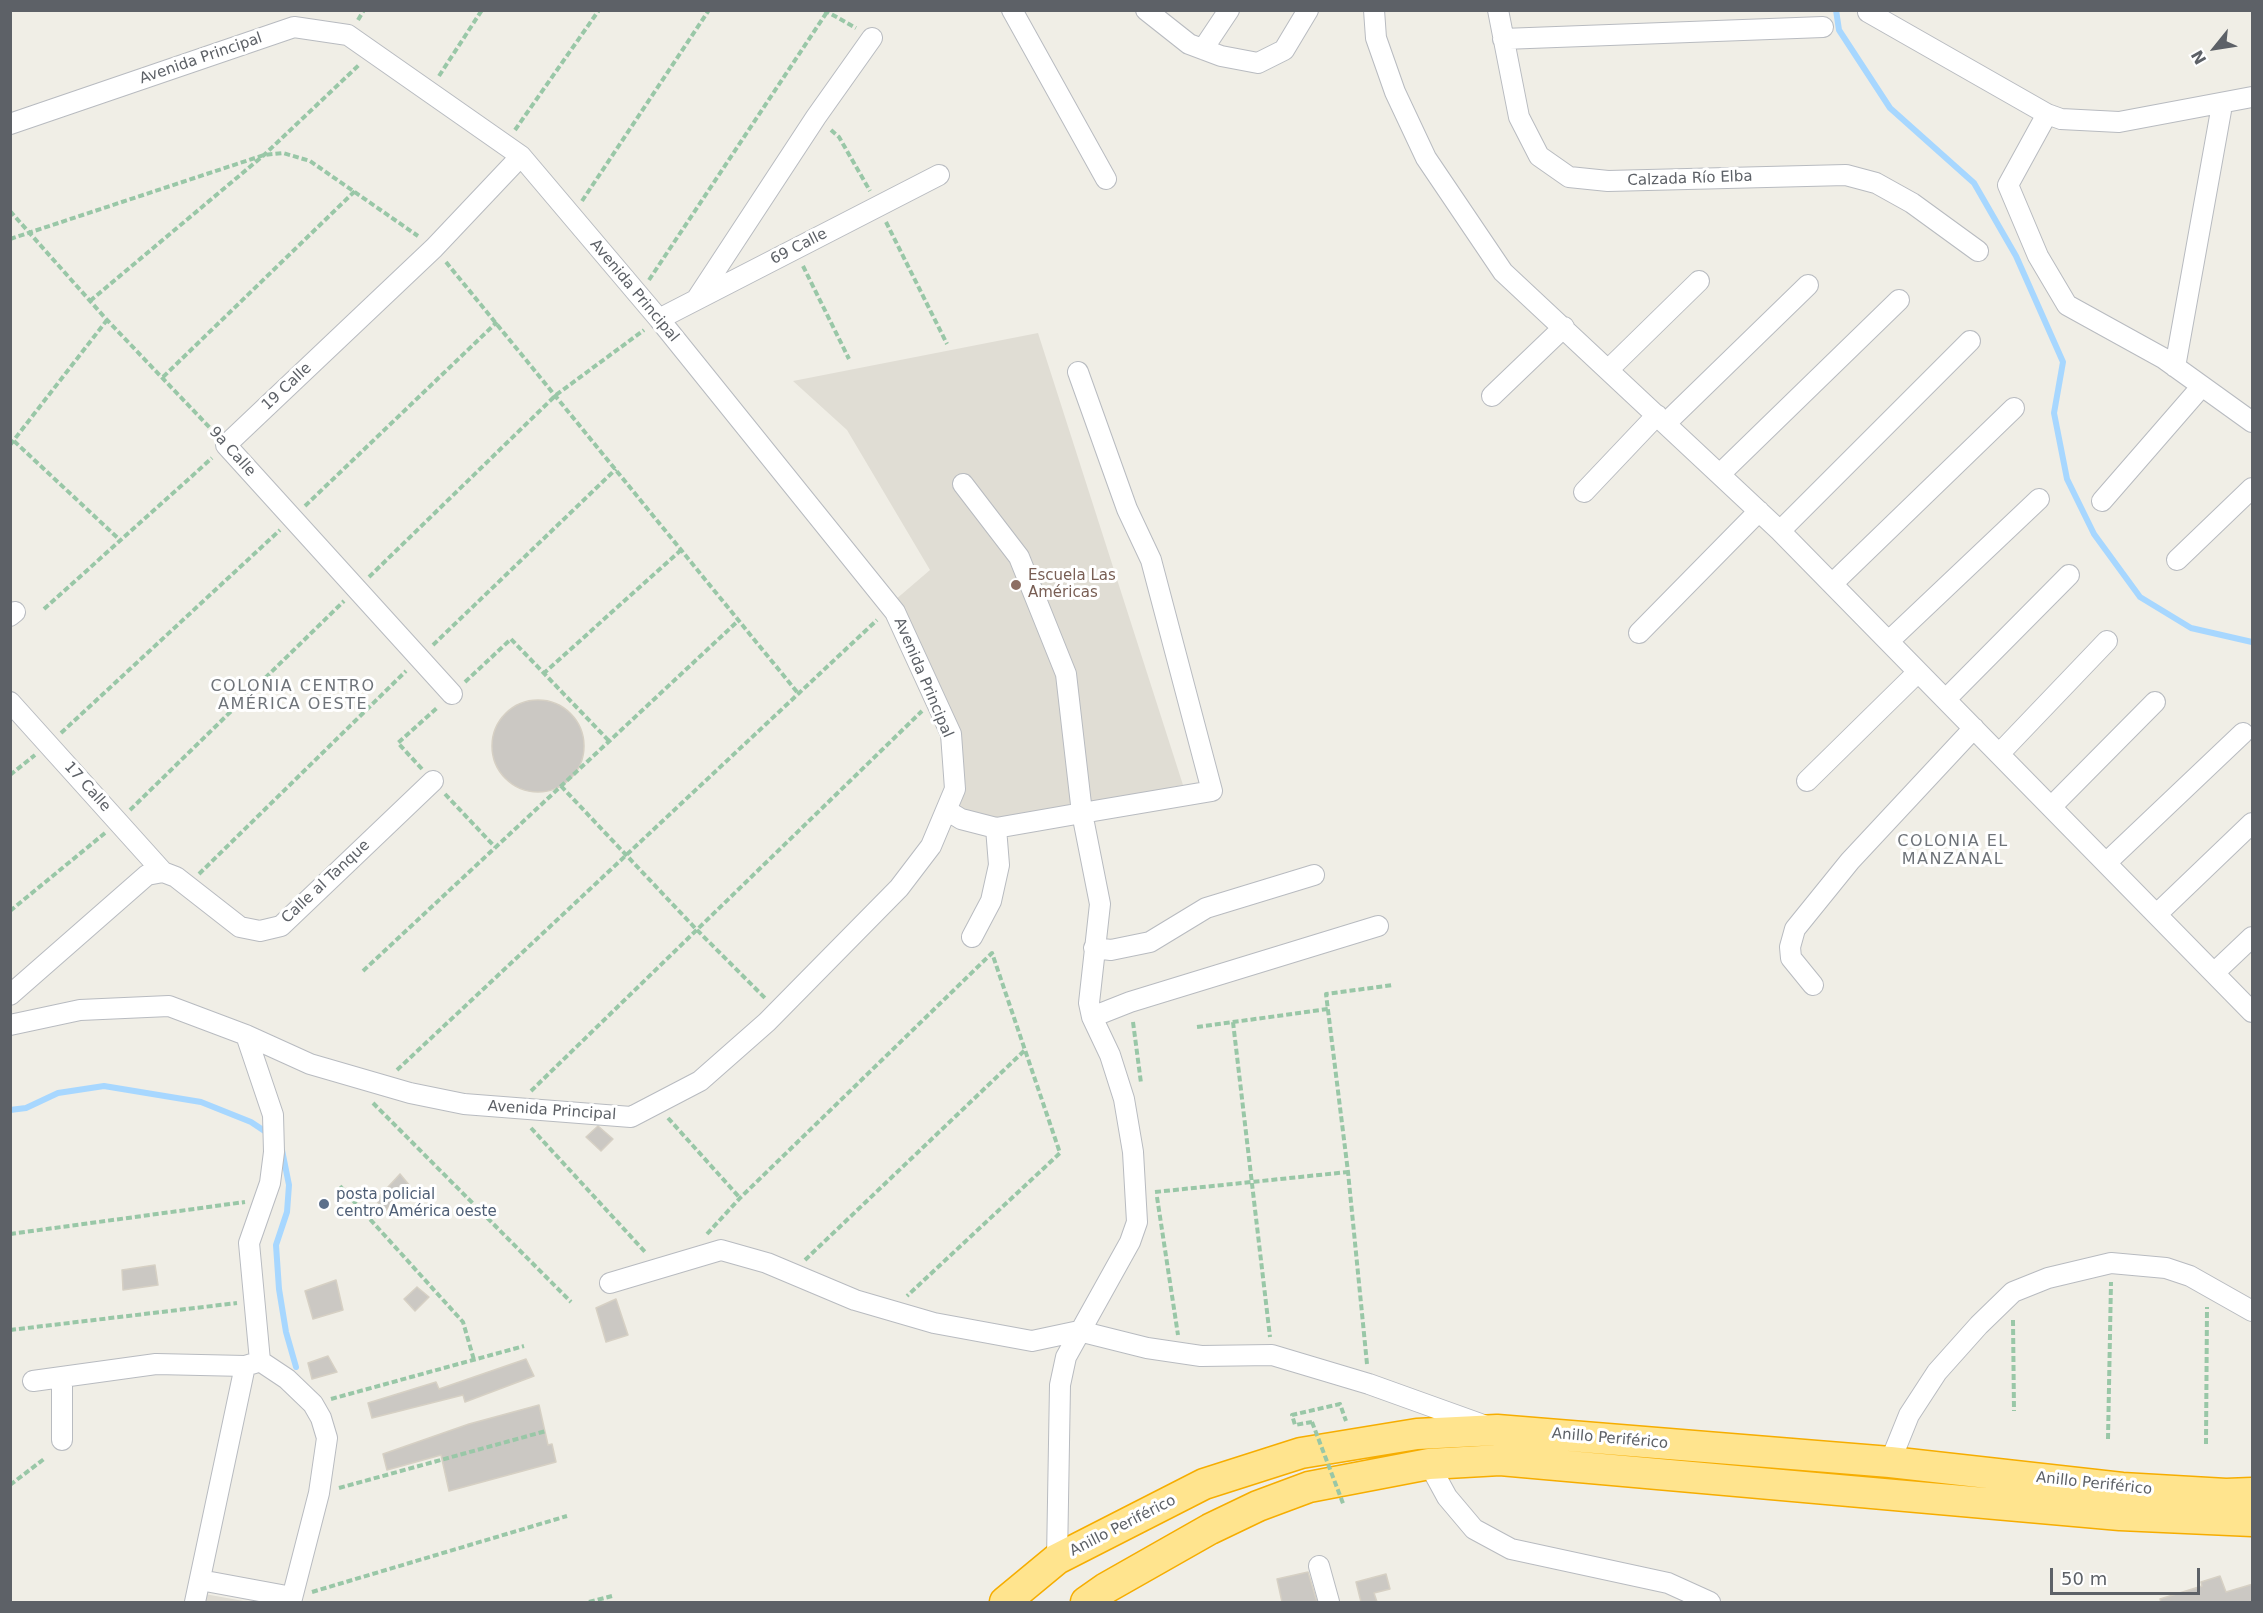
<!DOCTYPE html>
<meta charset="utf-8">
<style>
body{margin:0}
#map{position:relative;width:2263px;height:1613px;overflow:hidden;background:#f0eee6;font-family:"DejaVu Sans",sans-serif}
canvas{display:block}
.frame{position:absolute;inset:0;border:12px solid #5d6167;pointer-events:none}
.north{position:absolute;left:2185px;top:18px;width:60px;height:60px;-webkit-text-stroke:4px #fff;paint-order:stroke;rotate:240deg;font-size:16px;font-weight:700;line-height:24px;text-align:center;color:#5d6167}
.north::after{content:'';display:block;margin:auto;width:21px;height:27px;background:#5d6167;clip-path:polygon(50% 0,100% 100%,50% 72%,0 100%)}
.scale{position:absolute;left:2050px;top:1568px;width:150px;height:27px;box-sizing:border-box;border:3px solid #5d6167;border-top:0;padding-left:8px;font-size:18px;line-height:21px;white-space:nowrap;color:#5d6167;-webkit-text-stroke:4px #fff;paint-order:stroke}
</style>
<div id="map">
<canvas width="2263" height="1613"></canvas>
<div class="frame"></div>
<div class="north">N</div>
<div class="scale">50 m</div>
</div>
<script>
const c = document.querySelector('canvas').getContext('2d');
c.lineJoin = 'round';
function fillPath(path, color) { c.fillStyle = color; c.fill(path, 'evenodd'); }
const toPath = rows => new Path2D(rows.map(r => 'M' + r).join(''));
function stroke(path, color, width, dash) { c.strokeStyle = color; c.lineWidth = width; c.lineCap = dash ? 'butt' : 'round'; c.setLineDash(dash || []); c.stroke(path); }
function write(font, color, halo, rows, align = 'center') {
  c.font = font + ' "DejaVu Sans",sans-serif'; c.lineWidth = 6; c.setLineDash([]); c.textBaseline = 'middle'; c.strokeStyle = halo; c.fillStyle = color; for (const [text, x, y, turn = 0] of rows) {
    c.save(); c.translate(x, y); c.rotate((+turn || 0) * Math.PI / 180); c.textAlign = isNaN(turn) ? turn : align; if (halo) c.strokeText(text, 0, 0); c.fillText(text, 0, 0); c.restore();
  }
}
const education = toPath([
 [1038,333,1183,785,998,822,958,809,966,789,958,733,925,652,895,600,930,570,847,430,793,381],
 [205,1594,249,1602,203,1602]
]);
const stream = toPath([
 [1836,10,1839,30,1890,108,1974,183,2016,256,2063,362,2054,413,2067,479,2094,534,2140,597,2191,628,2252,642],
 [10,1110,26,1108,58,1093,104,1086,201,1102,251,1122,269,1134],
 [282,1150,289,1185,287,1212,276,1245,279,1289,286,1332,296,1367]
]);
const building = toPath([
 '492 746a46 46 0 1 1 92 0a46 46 0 1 1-92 0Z',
 [598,1126,613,1139,601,1151,586,1137,598,1126],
 [400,1174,410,1186,385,1211,376,1200,400,1174],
 [155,1265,158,1285,123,1290,122,1270,155,1265],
 [336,1280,343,1310,313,1319,305,1291,336,1280],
 [417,1287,429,1297,415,1311,404,1299,417,1287],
 [616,1299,628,1335,606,1342,596,1308,616,1299],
 [328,1356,337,1372,312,1379,308,1363,328,1356],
 [526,1359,534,1376,465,1402,463,1395,372,1418,368,1403,436,1382,439,1389,526,1359],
 [539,1405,548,1445,552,1444,556,1462,449,1491,441,1455,387,1470,383,1454,469,1424,539,1405],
 [1308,1572,1317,1602,1282,1602,1277,1579,1308,1572],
 [1386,1574,1390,1589,1374,1593,1377,1602,1361,1602,1356,1582,1386,1574],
 [2220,1576,2226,1592,2253,1584,2253,1602,2161,1602,2160,1599,2202,1586,2201,1582,2220,1576]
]);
const path = toPath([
 [824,10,856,28],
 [10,11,11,10],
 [358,20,364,10],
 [439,76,482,10],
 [515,130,599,10],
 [831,130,839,137,870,191],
 [582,201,709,10],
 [10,211,107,320,213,431],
 [886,222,947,344],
 [10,239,264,155,283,153,310,161,418,236],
 [446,262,797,692],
 [803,266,849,359],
 [649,280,827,12],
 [90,301,264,155,360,64],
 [163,377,355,191],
 [14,441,121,541],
 [10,445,107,320],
 [305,506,497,322],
 [369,577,556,395,644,330],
 [44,609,212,458],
 [433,645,616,469],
 [543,674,681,550],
 [465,682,511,639,609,741],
 [61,733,280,530],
 [422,769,398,743,438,707],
 [10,775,35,755],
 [561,786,696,929,766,999],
 [445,794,495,847],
 [130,810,344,601],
 [199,874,406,671],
 [10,911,105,833],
 [363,971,739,620],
 [1133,1022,1141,1083],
 [1233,1022,1270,1337],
 [1197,1027,1328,1009],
 [397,1070,877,620],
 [531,1091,922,711],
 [373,1103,571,1302],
 [668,1118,740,1198],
 [531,1128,646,1253],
 [340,1186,463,1322,474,1360],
 [1155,1192,1348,1172],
 [1157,1197,1178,1335],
 [10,1234,245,1202],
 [707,1234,740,1198,992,953,1060,1153,907,1296],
 [805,1260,1025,1050],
 [2013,1320,2014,1411],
 [10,1330,237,1303],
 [1367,1364,1348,1172,1326,994,1393,985],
 [331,1399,524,1346],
 [1312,1422,1295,1425,1292,1415,1340,1404,1346,1421],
 [2108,1439,2111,1282],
 [2206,1444,2207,1307],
 [10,1485,44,1459],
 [339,1488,546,1431],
 [312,1592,567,1516],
 [589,1602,612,1596]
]);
const minor = toPath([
 [1012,10,1106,179],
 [1146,10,1189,44,1221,56,1258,63,1284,50,1308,10],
 [1374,10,1376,38,1395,92,1426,158,1503,272,1780,531,2252,1012],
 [1498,10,1519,117,1539,156,1569,177,1608,181,1846,175,1876,183,1912,203,1978,251],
 [1868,12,2047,114],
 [1503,39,1823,27],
 [1203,49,1229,10],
 [2252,97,2119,122,2061,119,2047,114,2008,185,2038,256,2067,305,2163,358,2252,422],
 [10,124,294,27,348,35,521,156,659,319,895,612,951,734,955,789,931,846,899,888,767,1022,700,1081,631,1117,464,1104,410,1093,310,1064,246,1035,169,1006,80,1010,10,1025],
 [696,300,816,117,872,38],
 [659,319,939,175],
 [2175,367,2222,105],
 [1609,369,1699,281],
 [1492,396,1564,327],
 [1666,423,1808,285],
 [1720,474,1899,300],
 [963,484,1019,557,1066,674,1082,813,1212,791,1151,560,1127,509,1078,372],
 [1584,492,1657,415],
 [2102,501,2202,386],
 [1780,531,1970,341],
 [2177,560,2252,488],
 [1832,584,2014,408],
 [10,616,15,612],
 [1639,633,1759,511],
 [1889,641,2039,499],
 [452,694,226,445,434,248,521,156],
 [1946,699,2069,575],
 [10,702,163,872],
 [1999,754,2107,641],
 [1807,781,1918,672],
 [2051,807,2155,702],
 [948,811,961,819,996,828,1082,813,1100,904,1089,1003,1092,1017,1110,1055,1124,1099,1133,1152,1137,1222,1130,1242,1066,1357,1060,1385,1057,1559],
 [2106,863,2243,733],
 [2157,914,2252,823],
 [972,937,991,901,999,865,996,828],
 [1094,948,1111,950,1150,942,1206,908,1314,875],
 [2214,973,2252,937],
 [1813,985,1791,958,1790,947,1795,929,1850,861,1974,728],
 [10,995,147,875,163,872,176,877,240,927,260,931,281,926,433,781],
 [1092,1017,1130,1002,1378,926],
 [246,1035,273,1115,274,1152,270,1183,249,1243,260,1361,287,1379,313,1404,321,1418,327,1438,319,1493,291,1602],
 [610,1283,721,1250,767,1263,855,1300,934,1323,1032,1341,1079,1331,1147,1348,1201,1356,1272,1355,1369,1384,1486,1426],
 [33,1381,156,1364,245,1366,258,1362],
 [62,1440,62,1377],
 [1890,1462,1909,1415,1937,1372,1979,1325,2013,1292,2048,1278,2111,1263,2166,1268,2190,1276,2252,1311],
 [1429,1464,1447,1497,1474,1529,1511,1549,1668,1583,1710,1602],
 [1319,1566,1329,1602],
 [200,1580,292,1597],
 [195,1602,245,1366]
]);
const highway = toPath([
 [1005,1602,1057,1559,1204,1484,1301,1453,1417,1434,1497,1430,1890,1462,2122,1488,2226,1494,2252,1493],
 [1086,1602,1106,1588,1210,1529,1258,1506,1309,1487,1429,1464,1500,1460,2120,1515,2252,1521]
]);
const pathBridge = toPath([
 [1312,1422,1344,1506]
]);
const markers = [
 [1016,585,6,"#8d6e63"],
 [324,1204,6,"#5c6f8a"]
];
const streetNames = [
 ["Avenida Principal",201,59,-19],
 ["Calzada Río Elba",1690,179,-2],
 ["69 Calle",799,247,-27],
 ["Avenida Principal",634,291,50],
 ["19 Calle",287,387,-43],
 ["9a Calle",232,452,48],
 ["Avenida Principal",923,678,67],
 ["17 Calle",87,787,48],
 ["Calle al Tanque",326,882,-43],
 ["Avenida Principal",552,1111,4],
 ["Anillo Periférico",1610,1439,5],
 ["Anillo Periférico",2094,1484,6],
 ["Anillo Periférico",1123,1526,-27]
];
const educationNames = [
 ["Escuela Las",1028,576],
 ["Américas",1028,593]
];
const serviceNames = [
 ["posta policial",336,1195],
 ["centro América oeste",336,1212]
];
const neighbourhoodNames = [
 ["COLONIA CENTRO",293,687],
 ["AMÉRICA OESTE",293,705],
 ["COLONIA EL",1953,842],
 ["MANZANAL",1953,860]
];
fillPath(education, '#e0ddd4');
stroke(stream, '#a7d7ff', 6);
fillPath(building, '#cbc8c3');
stroke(building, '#d6d0c4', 1.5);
stroke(minor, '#b8bbc0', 22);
stroke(highway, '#f6ad00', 33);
stroke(path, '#99c7a7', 4, [6, 3]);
stroke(minor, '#fff', 20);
stroke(highway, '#ffe48e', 30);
stroke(pathBridge, '#99c7a7', 4, [6, 3]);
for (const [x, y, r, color] of markers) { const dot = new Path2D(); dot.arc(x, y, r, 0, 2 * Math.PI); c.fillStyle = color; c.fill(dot); stroke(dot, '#fff', 2); }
write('15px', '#5d6167', '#fff', streetNames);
write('15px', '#785e54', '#fff', educationNames, 'left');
write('15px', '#4e5e75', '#fff', serviceNames, 'left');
c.letterSpacing = '1.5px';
write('16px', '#6e7379', '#fff', neighbourhoodNames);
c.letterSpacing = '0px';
</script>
